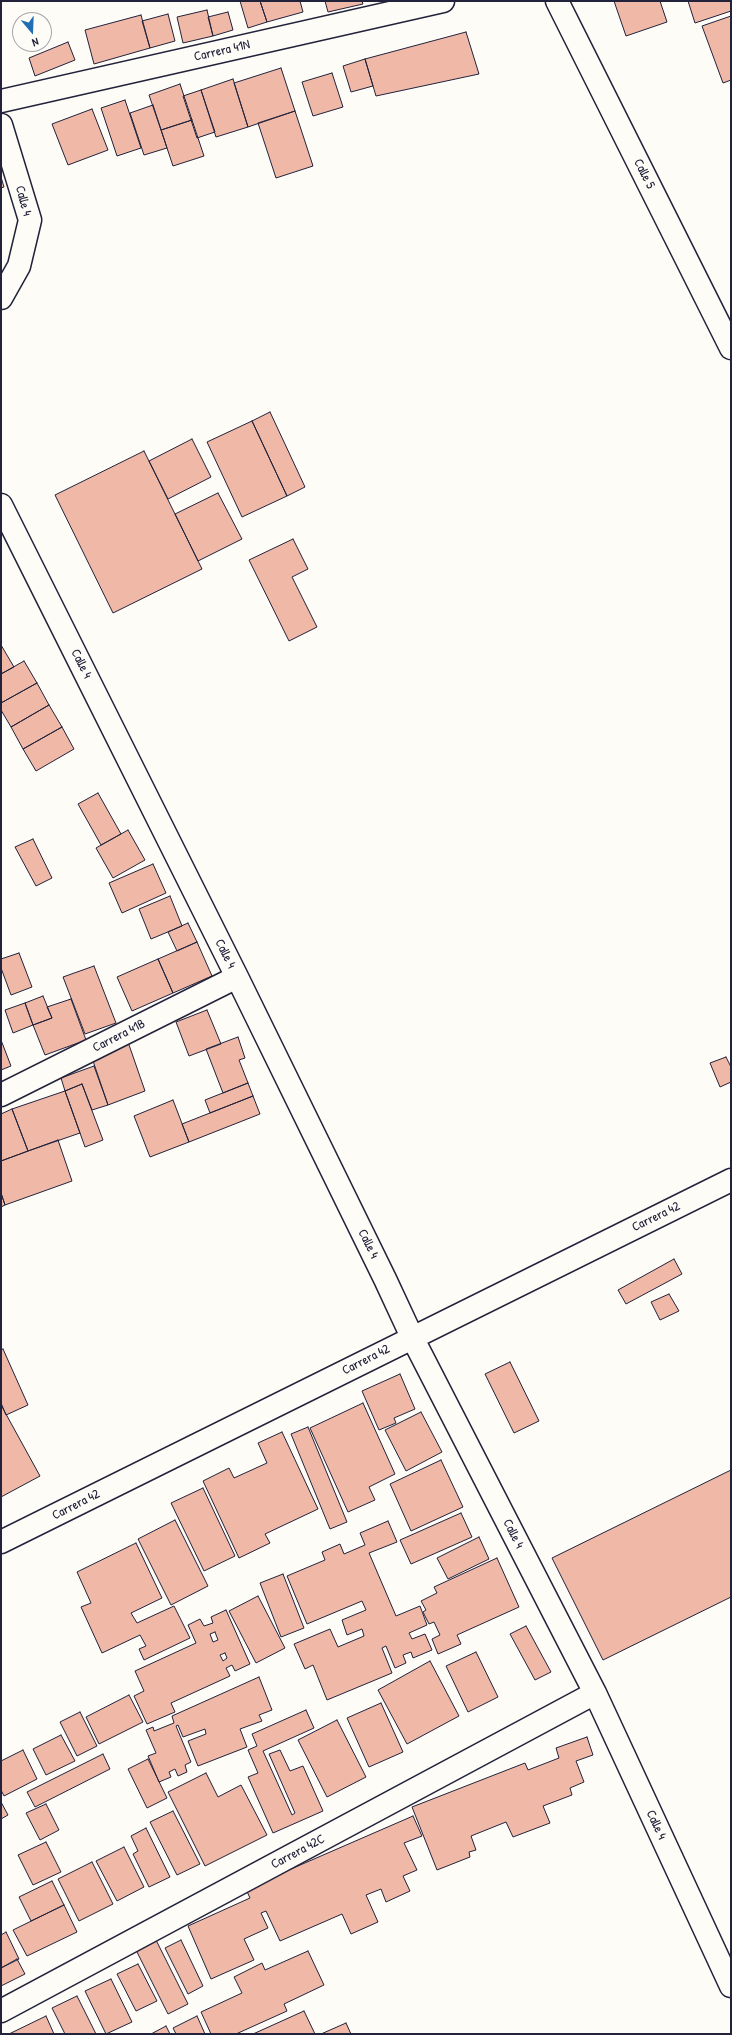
<!DOCTYPE html>
<style>
body{margin:0}
#map{position:relative;width:732px;height:2035px;overflow:hidden;background:#fdfcf7;font-family:"Patrick Hand",sans-serif}
canvas{display:block}
.frame{position:absolute;inset:0;border:2px solid #22223b;pointer-events:none}
.north{position:absolute;left:12px;top:12px;width:40px;height:40px;box-sizing:border-box;background:#fdfcf7;border:1px solid #a5a5ac;border-radius:50%;rotate:161deg;font-size:11px;font-weight:700;line-height:16px;text-align:center;color:#22223b}
.north::after{content:'';display:block;margin:auto;width:14px;height:18px;background:#1f6fb2;clip-path:polygon(50% 0,100% 100%,50% 72%,0 100%)}
</style>
<div id="map">
<canvas width="732" height="2035"></canvas>
<div class="frame"></div>
<div class="north">N</div>
</div>
<script>
const c = document.querySelector('canvas').getContext('2d');
c.lineJoin = 'round';
function fillPath(path, color) { c.fillStyle = color; c.fill(path, 'evenodd'); }
const toPath = rows => new Path2D(rows.map(r => 'M' + r).join(''));
function stroke(path, color, width, dash) { c.strokeStyle = color; c.lineWidth = width; c.lineCap = dash ? 'butt' : 'round'; c.setLineDash(dash || []); c.stroke(path); }
function write(font, color, halo, rows, align = 'center') {
  c.font = font + ' "Patrick Hand",sans-serif'; c.lineWidth = 3; c.setLineDash([]); c.textBaseline = 'middle'; c.strokeStyle = halo; c.fillStyle = color; for (const [text, x, y, turn = 0] of rows) {
    c.save(); c.translate(x, y); c.rotate((+turn || 0) * Math.PI / 180); c.textAlign = isNaN(turn) ? turn : align; if (halo) c.strokeText(text, 0, 0); c.fillText(text, 0, 0); c.restore();
  }
}
const building = toPath([
 [240,1,260,1,267,22,248,28,240,1],
 [260,1,300,1,303,12,267,22,260,1],
 [325,1,362,1,363,4,328,12,325,1],
 [614,1,660,1,667,22,626,36,614,1],
 [688,1,731,1,731,11,695,23,688,1],
 [207,10,213,36,183,43,177,17,207,10],
 [228,12,233,30,213,36,208,17,228,12],
 [168,14,175,41,150,48,142,21,168,14],
 [141,15,150,48,94,64,85,30,141,15],
 [731,16,731,80,723,83,702,26,731,16],
 [466,32,479,74,376,96,365,59,466,32],
 [68,42,75,60,35,76,29,58,68,42],
 [365,59,373,86,351,92,343,66,365,59],
 [281,68,295,111,248,127,234,83,281,68],
 [332,73,343,107,313,116,302,82,332,73],
 [233,79,248,127,216,137,201,90,233,79],
 [180,84,192,120,161,130,149,95,180,84],
 [201,90,215,132,197,138,183,96,201,90],
 [125,100,141,148,117,156,101,108,125,100],
 [153,105,167,148,144,155,130,113,153,105],
 [92,109,108,150,68,165,52,124,92,109],
 [295,111,313,166,276,178,258,123,295,111],
 [192,120,204,156,173,166,161,130,192,120],
 [1,177,4,187,1,188,1,177],
 [270,412,305,487,287,496,252,421,270,412],
 [252,421,287,496,242,517,207,442,252,421],
 [192,439,211,477,168,499,149,461,192,439],
 [144,451,202,569,113,613,55,495,144,451],
 [218,493,242,539,198,561,175,514,218,493],
 [293,539,308,569,292,577,317,627,289,641,249,560,293,539],
 [1,645,14,667,1,674,1,645],
 [24,661,37,683,1,703,1,674,24,661],
 [37,683,49,705,11,727,1,710,1,703,37,683],
 [49,705,62,727,23,749,11,727,49,705],
 [62,727,74,749,36,771,23,749,62,727],
 [98,793,121,834,101,845,78,804,98,793],
 [128,830,145,860,113,878,96,848,128,830],
 [33,839,52,878,36,886,15,847,33,839],
 [153,864,166,893,122,913,109,883,153,864],
 [170,896,182,926,151,939,139,909,170,896],
 [188,923,197,942,177,951,168,932,188,923],
 [197,942,212,976,173,993,158,959,197,942],
 [19,953,32,987,11,995,1,968,1,959,19,953],
 [158,959,173,993,132,1011,117,977,158,959],
 [94,966,116,1023,85,1034,63,977,94,966],
 [43,996,52,1018,33,1025,25,1003,43,996],
 [71,999,86,1040,45,1055,33,1025,52,1018,47,1007,71,999],
 [25,1003,33,1025,13,1033,5,1010,25,1003],
 [207,1010,221,1044,189,1056,176,1022,207,1010],
 [238,1037,245,1058,239,1060,248,1083,223,1093,206,1049,238,1037],
 [1,1040,11,1066,1,1070,1,1040],
 [128,1042,145,1091,108,1105,91,1055,128,1042],
 [726,1057,731,1067,731,1082,720,1087,710,1063,726,1057],
 [94,1066,108,1105,92,1110,82,1084,65,1091,61,1078,94,1066],
 [248,1083,253,1096,210,1113,205,1100,248,1083],
 [82,1084,103,1140,85,1147,65,1091,82,1084],
 [65,1091,80,1133,28,1151,12,1109,65,1091],
 [253,1096,260,1114,189,1142,182,1124,253,1096],
 [173,1100,189,1142,150,1157,134,1116,173,1100],
 [12,1109,28,1151,1,1161,1,1114,12,1109],
 [58,1140,72,1181,5,1205,1,1193,1,1161,58,1140],
 [1,1193,5,1205,1,1207,1,1193],
 [674,1259,682,1274,626,1304,618,1290,674,1259],
 [669,1294,679,1311,660,1320,651,1302,669,1294],
 [3,1349,28,1405,6,1415,1,1403,1,1350,3,1349],
 [510,1362,539,1421,514,1433,485,1374,510,1362],
 [400,1374,415,1409,394,1418,396,1423,379,1430,362,1391,400,1374],
 [363,1403,395,1474,369,1487,375,1500,348,1512,310,1428,363,1403],
 [1,1405,40,1476,1,1497,1,1405],
 [421,1412,442,1452,406,1471,385,1430,421,1412],
 [308,1427,347,1522,330,1529,291,1434,308,1427],
 [282,1432,318,1509,265,1534,270,1543,239,1558,203,1481,229,1468,234,1478,267,1463,258,1443,282,1432],
 [441,1460,463,1507,411,1531,390,1484,441,1460],
 [731,1470,731,1597,603,1660,552,1558,731,1470],
 [203,1488,235,1556,204,1571,171,1503,203,1488],
 [461,1513,472,1537,411,1564,400,1540,461,1513],
 [175,1520,208,1586,171,1605,138,1539,175,1520],
 [388,1521,397,1542,369,1553,396,1616,420,1606,427,1625,409,1633,412,1639,425,1634,432,1650,413,1658,411,1652,403,1655,406,1663,395,1668,386,1646,382,1648,392,1673,327,1700,313,1665,305,1669,294,1644,330,1629,338,1647,364,1636,362,1629,347,1635,342,1620,366,1610,362,1601,307,1624,287,1576,325,1560,322,1552,340,1544,344,1554,365,1545,360,1533,388,1521],
 [479,1537,489,1559,448,1579,437,1558,479,1537],
 [136,1543,162,1598,131,1613,137,1623,174,1606,190,1638,144,1660,139,1649,146,1646,140,1635,102,1653,81,1607,91,1603,77,1572,136,1543],
 [497,1558,519,1607,457,1635,461,1644,438,1654,432,1639,440,1635,434,1622,429,1624,423,1612,426,1610,421,1601,437,1593,434,1587,497,1558],
 [283,1574,304,1628,281,1637,260,1583,283,1574],
 [258,1596,285,1648,256,1663,229,1611,258,1596],
 [226,1610,250,1664,235,1671,232,1665,226,1668,230,1676,171,1703,175,1712,147,1724,134,1696,144,1691,135,1671,196,1643,188,1625,200,1619,204,1626,213,1623,211,1617,226,1610],
 [215,1632,218,1640,213,1642,210,1634,215,1632],
 [225,1653,227,1658,223,1661,220,1655,225,1653],
 [526,1626,551,1672,535,1680,510,1634,526,1626],
 [476,1652,498,1697,468,1712,446,1666,476,1652],
 [430,1661,459,1716,407,1744,378,1690,430,1661],
 [259,1677,272,1710,259,1715,262,1721,240,1729,247,1747,198,1766,188,1741,206,1734,205,1729,183,1737,178,1725,176,1726,191,1762,185,1765,187,1772,178,1776,175,1769,169,1772,171,1777,159,1782,148,1756,156,1753,146,1730,153,1727,154,1731,174,1723,172,1716,259,1677],
 [129,1695,143,1722,99,1744,86,1717,129,1695],
 [381,1703,403,1752,369,1767,347,1718,381,1703],
 [306,1710,314,1728,263,1751,292,1815,295,1813,269,1754,280,1750,290,1771,303,1766,323,1811,273,1833,248,1777,258,1773,248,1750,257,1746,252,1734,306,1710],
 [80,1712,97,1746,77,1756,60,1722,80,1712],
 [337,1720,366,1777,327,1797,298,1740,337,1720],
 [61,1735,75,1761,46,1775,33,1749,61,1735],
 [587,1737,593,1755,576,1761,584,1782,570,1788,572,1795,543,1806,550,1823,513,1837,506,1822,471,1836,476,1850,469,1852,470,1857,437,1870,412,1807,525,1763,528,1770,559,1758,556,1748,587,1737],
 [23,1750,37,1779,4,1796,1,1790,1,1761,23,1750],
 [103,1754,110,1769,35,1807,27,1792,103,1754],
 [148,1759,167,1798,147,1808,128,1769,148,1759],
 [206,1773,218,1797,241,1785,267,1835,205,1866,168,1792,206,1773],
 [1,1802,8,1815,1,1819,1,1802],
 [46,1804,59,1830,40,1840,26,1813,46,1804],
 [173,1811,200,1864,177,1875,150,1822,173,1811],
 [413,1816,422,1836,404,1843,417,1870,403,1876,410,1891,386,1902,381,1889,366,1895,378,1922,351,1934,342,1914,280,1941,266,1911,261,1913,268,1928,244,1939,254,1960,211,1979,188,1926,250,1898,243,1883,288,1863,291,1869,413,1816],
 [146,1828,170,1877,149,1887,133,1854,138,1851,131,1836,146,1828],
 [46,1842,61,1872,33,1885,18,1855,46,1842],
 [124,1847,144,1887,117,1901,96,1861,124,1847],
 [92,1862,113,1904,79,1921,58,1879,92,1862],
 [52,1881,64,1905,31,1921,19,1897,52,1881],
 [64,1905,77,1932,27,1956,13,1930,64,1905],
 [6,1932,19,1959,1,1968,1,1935,6,1932],
 [154,1936,188,2004,168,2014,134,1946,154,1936],
 [181,1940,203,1986,188,1994,165,1948,181,1940],
 [308,1951,324,1985,284,2004,287,2011,236,2034,211,2034,201,2012,242,1993,234,1977,262,1963,265,1970,308,1951],
 [17,1959,25,1974,1,1986,1,1968,17,1959],
 [138,1964,157,2001,136,2011,117,1974,138,1964],
 [111,1979,132,2022,106,2034,85,1991,111,1979],
 [77,1996,96,2034,65,2034,52,2008,77,1996],
 [304,2011,315,2034,253,2034,304,2011],
 [46,2016,54,2034,9,2034,46,2016],
 [197,2016,205,2034,176,2034,173,2028,197,2016],
 [346,2023,351,2034,321,2034,346,2023],
 [166,2026,170,2034,151,2034,166,2026]
]);
const minor = toPath([
 [557,1,731,348],
 [1,101,443,1],
 [1,125,30,220,19,266,1,298],
 [1,505,237,977,385,1279,412,1337,595,1693,731,1986],
 [1,1095,237,977],
 [1,1542,731,1180],
 [1,2011,595,1693]
]);
const streetNames = [
 ["Carrera 41N",222,51,-13],
 ["Calle 5",644,174,63],
 ["Calle 4",23,201,75],
 ["Calle 4",81,664,63],
 ["Calle 4",225,954,63],
 ["Carrera 41B",119,1036,-27],
 ["Carrera 42",656,1217,-26],
 ["Calle 4",368,1244,64],
 ["Carrera 42",366,1360,-27],
 ["Carrera 42",76,1505,-27],
 ["Calle 4",513,1534,63],
 ["Calle 4",656,1825,65],
 ["Carrera 42C",298,1852,-28]
];
fillPath(building, '#f0b8a7');
stroke(building, '#22223b', 1);
stroke(minor, '#22223b', 25);
stroke(minor, '#fdfcf7', 22);
write('13px', '#22223b', '#fdfcf7', streetNames);
</script>
